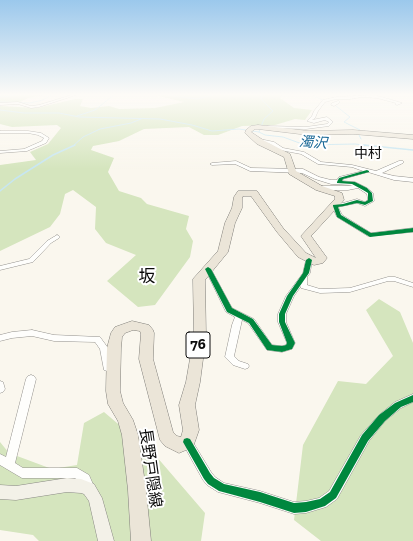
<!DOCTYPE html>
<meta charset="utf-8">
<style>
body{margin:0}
canvas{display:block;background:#faf7ee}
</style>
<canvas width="413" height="541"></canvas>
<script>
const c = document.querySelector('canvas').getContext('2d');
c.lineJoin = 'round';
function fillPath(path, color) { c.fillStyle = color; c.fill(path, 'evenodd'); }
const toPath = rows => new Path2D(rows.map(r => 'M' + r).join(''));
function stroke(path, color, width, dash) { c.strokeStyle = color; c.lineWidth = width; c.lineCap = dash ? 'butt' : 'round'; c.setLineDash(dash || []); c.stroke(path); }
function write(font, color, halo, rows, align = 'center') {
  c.font = font + ' "Zilla Slab","Noto Sans JP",serif'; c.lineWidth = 4; c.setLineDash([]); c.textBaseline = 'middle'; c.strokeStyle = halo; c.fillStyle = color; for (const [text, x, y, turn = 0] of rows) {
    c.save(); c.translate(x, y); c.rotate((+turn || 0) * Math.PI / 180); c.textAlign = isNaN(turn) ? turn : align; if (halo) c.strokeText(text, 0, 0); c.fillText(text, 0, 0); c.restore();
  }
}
const forest = toPath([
 [0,94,47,94,28,98,18,103,0,104],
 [150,94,283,94,280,98,294,108,312,110,305,120,295,119,275,125,242,126,218,135,204,135,189,127,144,129,119,141,93,146,91,150,114,158,108,172,119,191,141,198,147,204,189,216,186,229,193,241,190,257,155,305,138,307,107,281,136,255,106,243,95,229,96,207,73,190,65,194,60,214,50,227,0,251,0,165,36,160,30,152,48,144,61,128,57,125,12,127,0,124,0,106,37,108,75,99,83,99,80,106,91,108,109,106,119,109,155,108,184,102],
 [379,299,400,312,413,343,413,541,321,541,294,520,303,445,338,381,366,384,393,356,366,310],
 [104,412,156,456,205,513,201,541,39,541,33,535,0,530,0,442,9,453,52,469,77,465,84,423]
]);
const streamFar1 = toPath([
 [161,94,197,99,217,94],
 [313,94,315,97,323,100],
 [0,97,25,94],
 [0,102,30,103,43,100,53,94],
 [336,106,350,117,344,122,360,130,358,132],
 [0,110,24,113,59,113,79,117,160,119,192,125,212,131,239,129,259,132,265,135,283,137,305,145,355,144,373,146],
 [77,116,95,110,115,94],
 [259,132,264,119,273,111,262,100,261,95,267,94],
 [358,133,361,139],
 [73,146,83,137,100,129,131,123,141,119]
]);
const stream = toPath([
 [305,145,312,145],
 [363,145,413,150],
 [0,191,15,179,53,155,75,145]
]);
const street = toPath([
 [75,94,79,94,39,107,31,108,18,104,0,105,0,103,18,102,31,106,39,105,75,94],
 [365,94,375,94,378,96,402,103,397,105,395,104,396,103,377,98,362,97,350,99,336,99,325,102,318,111,315,118,312,120,327,117,333,122,329,126,306,129,267,128,265,127,267,126,306,127,327,124,329,122,325,120,314,123,307,121,312,116,314,111,323,100,336,97,370,95,365,94],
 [338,101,339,101,339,103,334,106,331,105,332,103,338,101],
 [0,131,28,131,41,133,49,138,46,143,27,151,0,153,0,151,24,149,42,141,44,138,38,135,28,133,0,133,0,131],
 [255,138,274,142,283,148,304,152,321,162,352,165,376,171,399,161,403,161,403,163,382,173,394,176,413,178,413,182,394,180,368,172,343,179,342,181,355,182,367,188,373,193,374,201,365,206,357,203,338,207,342,215,371,233,413,228,413,232,368,236,337,217,332,206,333,205,343,203,357,199,365,202,368,200,367,194,358,188,348,190,319,190,316,188,319,186,348,186,353,185,352,185,331,184,315,179,302,173,250,171,235,164,212,165,210,164,212,163,236,161,251,168,303,169,319,177,331,180,337,180,339,177,363,171,352,167,318,164,301,154,280,150,270,144,255,140,255,138],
 [57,235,59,236,60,237,59,238,51,243,33,262,0,270,0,266,29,259,47,241,57,235],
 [309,258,312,260,310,273,307,277,307,285,320,289,350,288,388,277,395,277,413,283,413,287,394,281,388,281,350,292,320,293,301,288,301,286,294,296,286,314,286,322,295,343,292,349,282,352,267,350,248,323,242,320,234,356,239,361,248,364,249,366,248,368,245,369,233,365,225,357,232,325,235,317,226,312,205,269,206,267,210,267,211,269,232,308,254,319,272,345,282,346,286,345,287,343,278,322,278,314,286,296,303,273,306,260,309,258],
 [32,330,54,335,100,337,108,348,111,368,110,370,107,371,104,370,100,349,95,342,54,341,32,336,12,338,0,341,0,335,12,332,32,330],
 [31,375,34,376,36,379,15,463,23,468,77,468,89,475,95,489,93,493,89,495,85,493,81,483,75,478,22,478,0,465,0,454,6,457,26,379,28,376,31,375],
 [0,381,3,382,5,389,3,392,0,393,0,381],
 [413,394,413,402,401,408,385,421,369,441,337,499,326,507,306,513,294,514,260,503,218,492,207,485,203,480,182,442,183,439,187,437,191,439,211,472,215,477,224,483,260,491,294,502,306,501,319,498,329,491,361,435,379,415,395,402,413,394]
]);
const secondary = toPath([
 [67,478,81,479,94,484,102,498,114,541,98,541,89,501,84,494,81,493,67,492,16,500,0,499,0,485,16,486,67,478]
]);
const primary = toPath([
 [258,125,308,131,353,130,413,135,413,139,353,134,308,135,258,129,255,129,251,132,263,140,290,154,296,171,322,186,342,193,344,200,311,236,327,258,323,263,314,265,298,257,277,232,251,196,244,196,242,197,242,208,235,223,228,252,205,280,206,336,200,382,195,405,199,430,193,447,179,453,165,446,160,440,139,359,141,334,140,331,133,330,125,333,122,337,121,348,120,391,123,403,133,420,138,435,146,490,151,541,131,541,128,490,122,435,118,421,108,404,106,391,107,348,111,333,115,327,132,321,149,325,153,330,154,333,153,359,173,432,177,436,181,437,183,430,179,405,186,382,194,336,193,279,218,251,225,223,232,208,234,197,238,191,257,191,283,228,306,253,316,258,301,236,335,199,335,196,316,190,289,174,284,157,257,144,245,133,246,130,251,126,258,125]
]);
const cycleway = toPath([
 [367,170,369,171,369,172,343,179,342,181,355,182,367,188,372,193,373,201,365,205,357,203,344,206,338,207,341,215,371,233,413,228,413,232,370,237,337,217,333,206,333,205,343,204,357,200,365,202,368,200,368,193,363,190,352,184,337,183,337,182,339,178,367,170],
 [309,258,312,260,309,273,293,296,285,314,285,322,295,343,292,349,282,352,267,350,249,323,227,312,205,269,208,267,211,269,232,308,253,319,272,345,282,346,286,345,287,343,279,322,279,314,287,296,303,273,306,260,309,258],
 [413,395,413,402,401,407,385,421,368,441,336,498,325,506,306,512,294,513,260,502,219,491,208,484,204,479,183,442,184,439,187,438,190,439,210,473,214,478,224,484,260,492,294,503,306,502,320,499,330,492,362,435,379,415,395,403,413,395]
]);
const farWaternames = [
 ["濁沢",313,143,4]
];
const farNeighbourhoodnames = [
 ["中村",368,154]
];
const shields = [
 [198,345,24]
];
const shieldNames = [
 ["76",198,345]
];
const streetNames = [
 ["長野戸隠線",150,468,82]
];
const neighbourhoodNames = [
 ["坂",147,277]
];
fillPath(forest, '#d5e5be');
stroke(streamFar1, '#c7e6f2', 1);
stroke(stream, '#c7e6f2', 1.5);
stroke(street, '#93918d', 1);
stroke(secondary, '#898884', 1);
stroke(primary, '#807f7a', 1);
fillPath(street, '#fefefc');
fillPath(secondary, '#f3f1e8');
fillPath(primary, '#ebe5d8');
fillPath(cycleway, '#00873e');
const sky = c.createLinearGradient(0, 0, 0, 169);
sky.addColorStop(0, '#9bc8ec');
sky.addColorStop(0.56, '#fdfbf7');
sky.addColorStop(1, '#fdfbf700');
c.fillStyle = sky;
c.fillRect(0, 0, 413, 169);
write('italic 14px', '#1b6997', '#fff', farWaternames);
write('14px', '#0b0b0b', '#fff', farNeighbourhoodnames);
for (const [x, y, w] of shields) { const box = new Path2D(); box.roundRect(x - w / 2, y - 13, w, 26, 3); c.fillStyle = '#fff'; c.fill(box); stroke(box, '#0b0b0b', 1); }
write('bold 15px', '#0b0b0b', null, shieldNames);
write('16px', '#0b0b0b', '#fff', streetNames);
write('17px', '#0b0b0b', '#fff', neighbourhoodNames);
</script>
